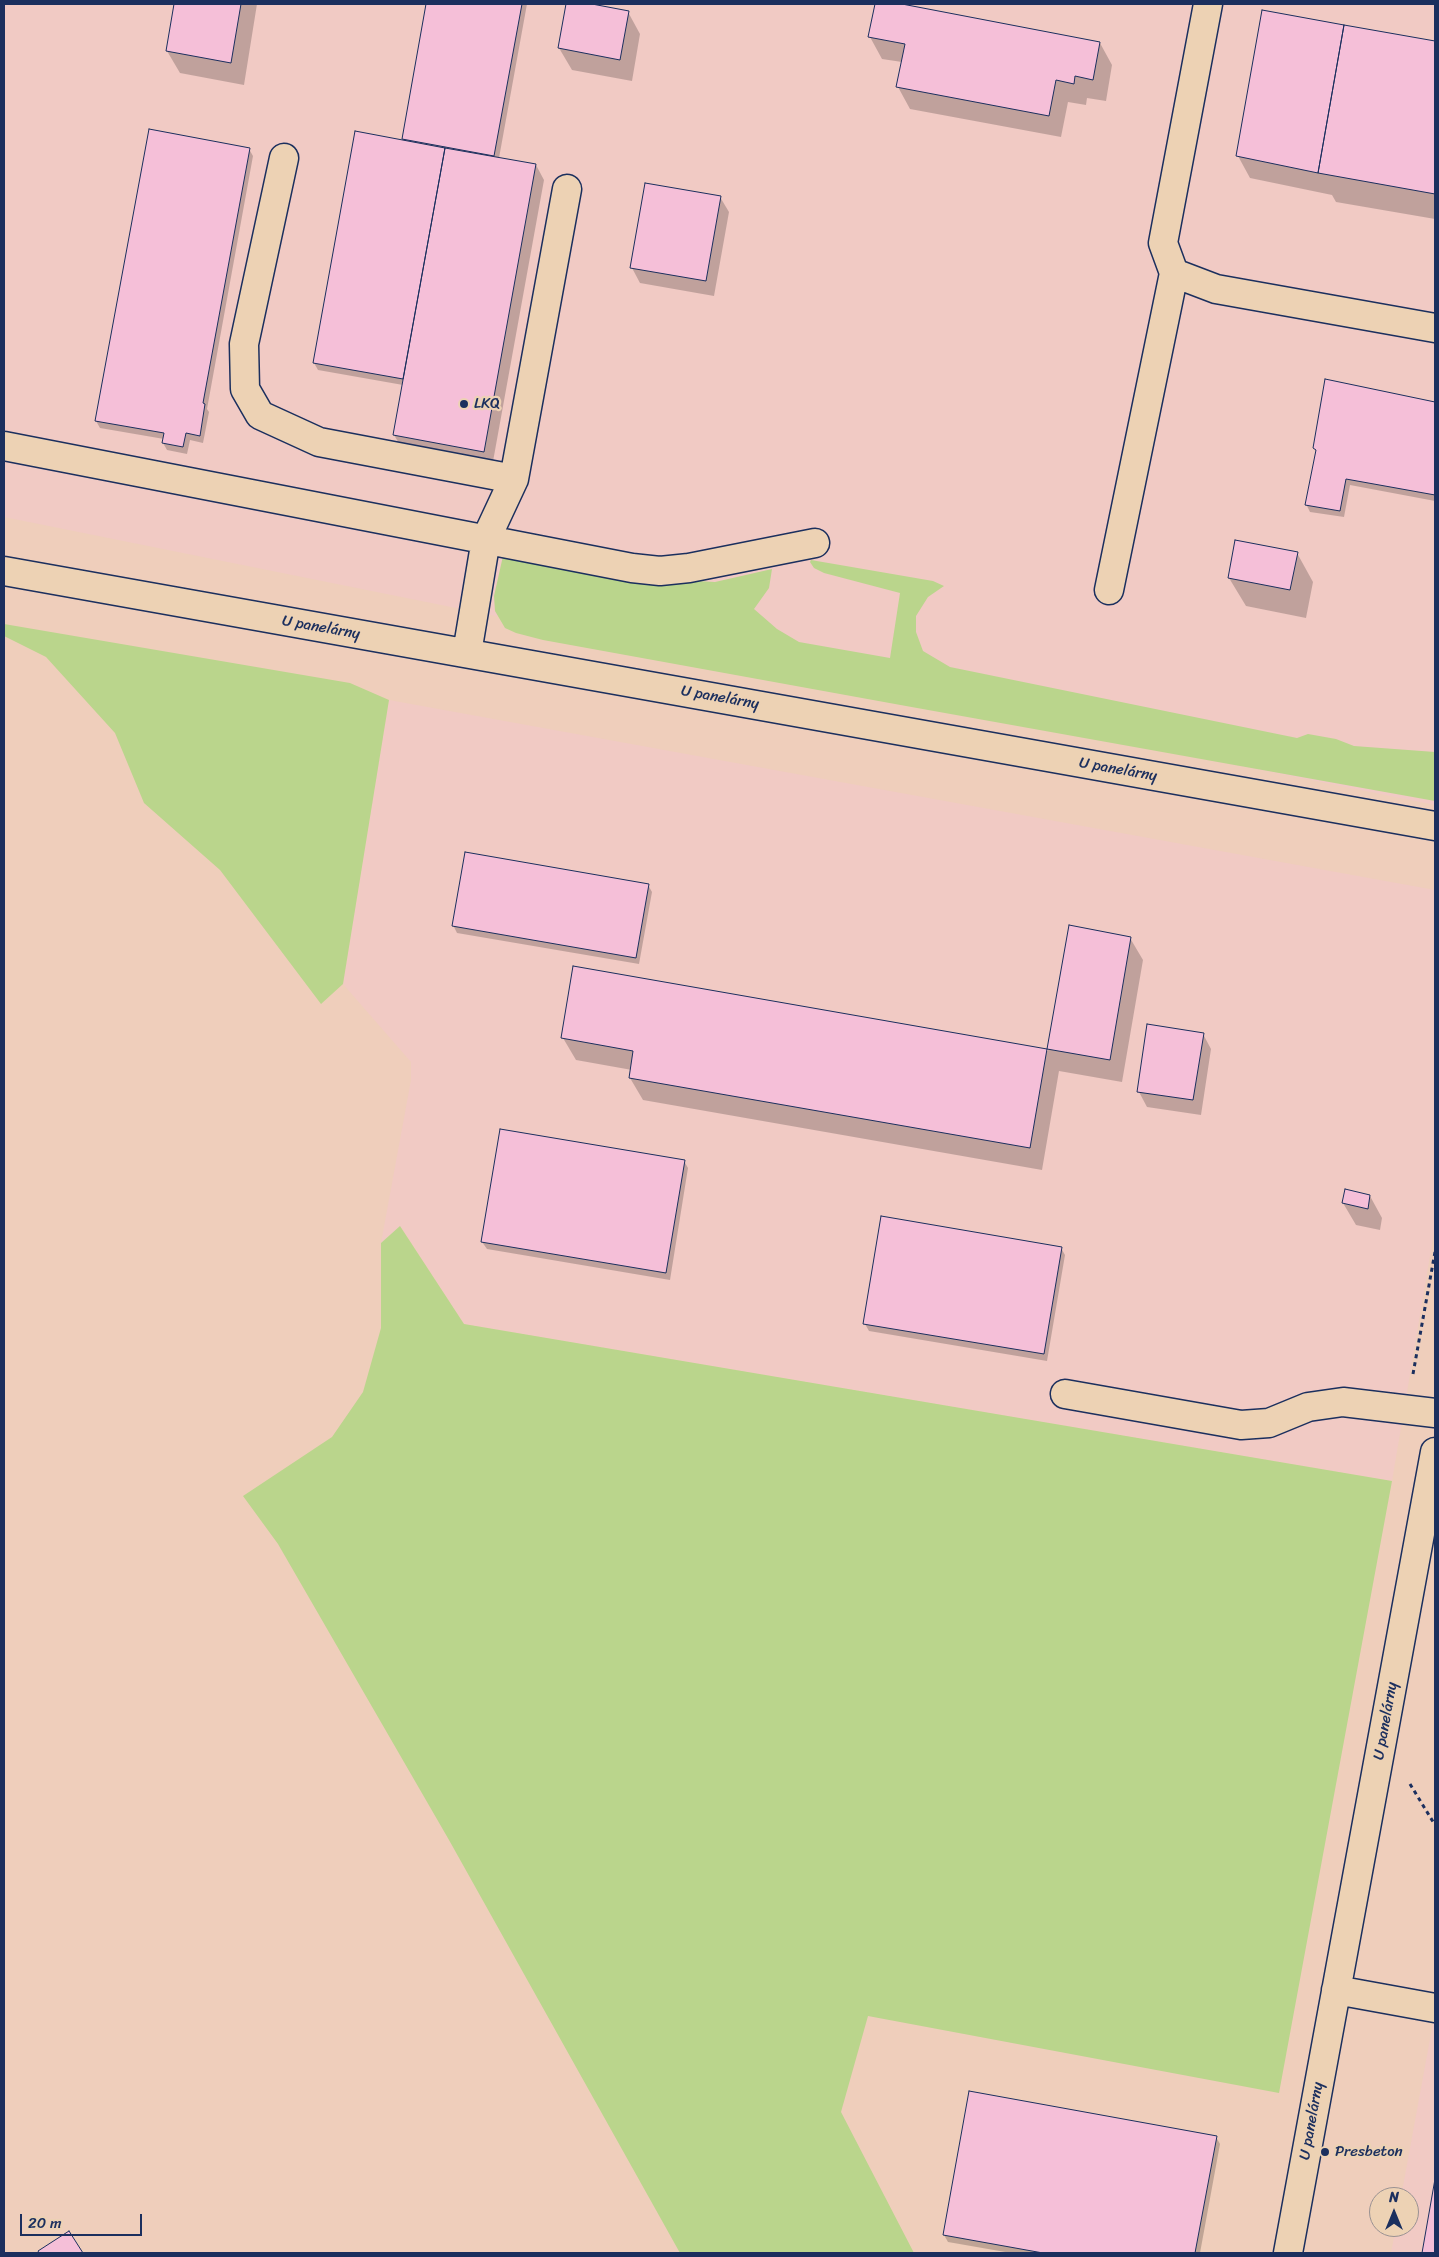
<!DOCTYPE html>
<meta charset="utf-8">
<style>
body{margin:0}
#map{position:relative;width:1439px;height:2257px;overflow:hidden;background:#efcebb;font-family:Sriracha,sans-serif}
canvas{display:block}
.frame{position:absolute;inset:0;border:5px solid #1b2f5e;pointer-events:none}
.north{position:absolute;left:1369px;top:2187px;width:50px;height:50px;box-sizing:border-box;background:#edd2b4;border:1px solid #999192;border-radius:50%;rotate:0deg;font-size:14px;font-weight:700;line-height:20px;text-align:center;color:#1b2f5e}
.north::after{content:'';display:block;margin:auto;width:18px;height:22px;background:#1b2f5e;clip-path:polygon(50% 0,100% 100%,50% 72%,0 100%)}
.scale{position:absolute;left:20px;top:2214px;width:122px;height:22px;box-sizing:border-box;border:2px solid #1b2f5e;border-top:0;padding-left:6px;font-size:15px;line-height:18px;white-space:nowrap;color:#1b2f5e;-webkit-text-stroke:4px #edd2b4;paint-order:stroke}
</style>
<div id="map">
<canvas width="1439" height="2257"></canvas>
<div class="frame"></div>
<div class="north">N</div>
<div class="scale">20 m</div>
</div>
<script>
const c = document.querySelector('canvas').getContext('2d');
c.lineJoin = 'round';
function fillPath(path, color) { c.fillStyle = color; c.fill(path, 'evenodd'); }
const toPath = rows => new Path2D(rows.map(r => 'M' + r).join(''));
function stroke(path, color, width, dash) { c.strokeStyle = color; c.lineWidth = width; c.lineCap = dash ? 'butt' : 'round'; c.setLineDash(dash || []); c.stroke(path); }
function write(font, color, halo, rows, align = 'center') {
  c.font = font + ' Sriracha,sans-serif'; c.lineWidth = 4.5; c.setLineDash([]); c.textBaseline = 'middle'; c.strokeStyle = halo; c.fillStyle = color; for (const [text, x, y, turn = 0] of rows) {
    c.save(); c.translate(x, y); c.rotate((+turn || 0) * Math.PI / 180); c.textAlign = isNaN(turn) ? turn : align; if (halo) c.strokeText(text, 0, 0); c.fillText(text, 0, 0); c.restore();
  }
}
const built = toPath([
 [4,4,1435,4,1435,805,4,517],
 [389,700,1435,890,1435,1226,1392,1481,464,1324,401,1227,381,1243,411,1080,411,1062,343,984],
 [1435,2012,1435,2253,1391,2253,1396,2227,1409,2227,1409,2197,1401,2197]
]);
const green = toPath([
 [503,556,630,577,715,582,772,569,769,588,754,609,777,629,799,642,890,658,900,593,824,573,814,568,810,562,811,560,933,581,944,586,928,597,916,616,916,632,923,651,950,667,1297,738,1308,734,1336,739,1354,746,1435,752,1435,801,906,706,543,640,516,633,505,628,495,611,494,596],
 [4,624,350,683,389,700,343,984,321,1004,220,870,144,803,115,733,46,657,4,636],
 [400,1226,464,1324,1392,1481,1279,2093,868,2016,841,2112,914,2253,680,2253,449,1840,278,1544,243,1496,332,1437,363,1392,381,1328,381,1243]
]);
const shadow = toPath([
 [175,4,257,4,244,85,180,73,167,51],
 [428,4,527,4,499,158,536,165,544,180,492,467,403,450,394,435,403,385,318,370,314,363,403,141],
 [568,4,586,4,628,12,640,34,632,81,572,70,559,48],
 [876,4,895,4,1100,43,1112,65,1106,101,1087,98,1086,105,1068,102,1061,137,910,109,898,87,902,62,882,59,870,37],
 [1344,26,1435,43,1435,219,1336,202,1332,195,1250,178,1238,156],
 [249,149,253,156,207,409,209,412,203,443,190,440,187,454,167,450,163,443,164,439,100,428,96,421],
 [720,197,729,212,714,296,640,283,632,268],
 [1326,381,1435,403,1435,501,1350,485,1344,517,1310,512,1306,504,1317,453,1314,448],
 [1297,553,1313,582,1306,618,1246,606,1229,578],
 [648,885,652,892,639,964,457,933,453,925],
 [1070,926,1130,938,1143,960,1122,1082,1059,1071,1042,1170,643,1100,630,1078,632,1070,576,1060,563,1038,574,967,1048,1051],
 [1203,1034,1211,1049,1201,1115,1147,1107,1139,1092],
 [684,1161,688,1168,670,1280,487,1249,482,1242],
 [1370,1196,1382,1218,1380,1230,1356,1225,1343,1203],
 [1061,1248,1065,1255,1047,1361,869,1331,865,1324],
 [1216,2137,1220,2144,1200,2253,1011,2253,948,2242,944,2235],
 [1435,2186,1435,2253,1423,2253]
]);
const building = toPath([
 [174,4,241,4,231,63,166,51,174,4],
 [426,4,522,4,494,156,402,139,426,4],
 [566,4,592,4,629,11,620,60,558,48,566,4],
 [875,4,902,4,1100,42,1093,80,1075,76,1074,84,1056,80,1049,116,896,87,905,44,868,37,875,4],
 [1262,10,1344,25,1318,173,1236,156,1262,10],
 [1344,25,1435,41,1435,194,1318,173,1344,25],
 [149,129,250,148,203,403,205,404,200,436,186,433,183,447,162,443,164,433,95,421,149,129],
 [355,131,445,148,403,379,313,363,355,131],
 [445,148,536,164,484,452,393,435,445,148],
 [645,183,721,196,706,281,630,268,645,183],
 [1325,379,1435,402,1435,495,1346,479,1340,511,1305,505,1316,450,1313,448,1325,379],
 [1235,540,1298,552,1290,590,1228,578,1235,540],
 [465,852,649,884,636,958,452,926,465,852],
 [1069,925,1131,937,1110,1060,1047,1049,1069,925],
 [573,966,1047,1049,1030,1148,629,1078,633,1051,561,1038,573,966],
 [1147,1024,1204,1033,1193,1100,1137,1092,1147,1024],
 [500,1129,685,1160,666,1273,481,1242,500,1129],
 [1345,1189,1370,1195,1368,1209,1342,1203,1345,1189],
 [881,1216,1062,1247,1044,1354,863,1324,881,1216],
 [969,2091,1217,2136,1195,2253,1043,2253,943,2235,969,2091],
 [1435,2179,1435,2253,1422,2253,1435,2179],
 [69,2231,83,2253,39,2253,38,2251,69,2231]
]);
const path = toPath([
 [1413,1374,1435,1252],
 [1410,1784,1435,1825]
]);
const minor = toPath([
 [1208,4,1163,243,1174,273,1216,289,1435,328],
 [284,158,244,344,245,389,260,415,319,442,514,479],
 [4,446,632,568,660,571,689,568,815,543],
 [4,571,1435,826],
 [1109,590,1174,273],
 [467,653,486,539,514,479,567,189],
 [1065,1394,1241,1425,1269,1423,1308,1407,1343,1402,1435,1413],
 [1336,1990,1435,2008],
 [1288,2253,1435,1452]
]);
const markers = [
 [464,404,5,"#1b2f5e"],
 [1325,2152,5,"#1b2f5e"]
];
const poiNames = [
 ["LKQ",474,404],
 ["Presbeton",1335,2152]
];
const streetNames = [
 ["U panelárny",321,628,10],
 ["U panelárny",720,698,10],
 ["U panelárny",1118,770,10],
 ["U panelárny",1386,1721,-80],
 ["U panelárny",1312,2121,-80]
];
fillPath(built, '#f1cac4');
fillPath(green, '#bad58c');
fillPath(shadow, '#0003');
fillPath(building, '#f5bfd8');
stroke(building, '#1b2f5e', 1);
stroke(minor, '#1b2f5e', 31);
stroke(path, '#1b2f5e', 3, [4, 4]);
stroke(minor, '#edd2b4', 28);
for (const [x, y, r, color] of markers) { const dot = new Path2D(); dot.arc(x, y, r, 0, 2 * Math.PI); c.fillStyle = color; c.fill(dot); stroke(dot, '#edd2b4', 2); }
write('15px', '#1b2f5e', '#edd2b4', poiNames, 'left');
write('15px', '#1b2f5e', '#edd2b4', streetNames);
</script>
